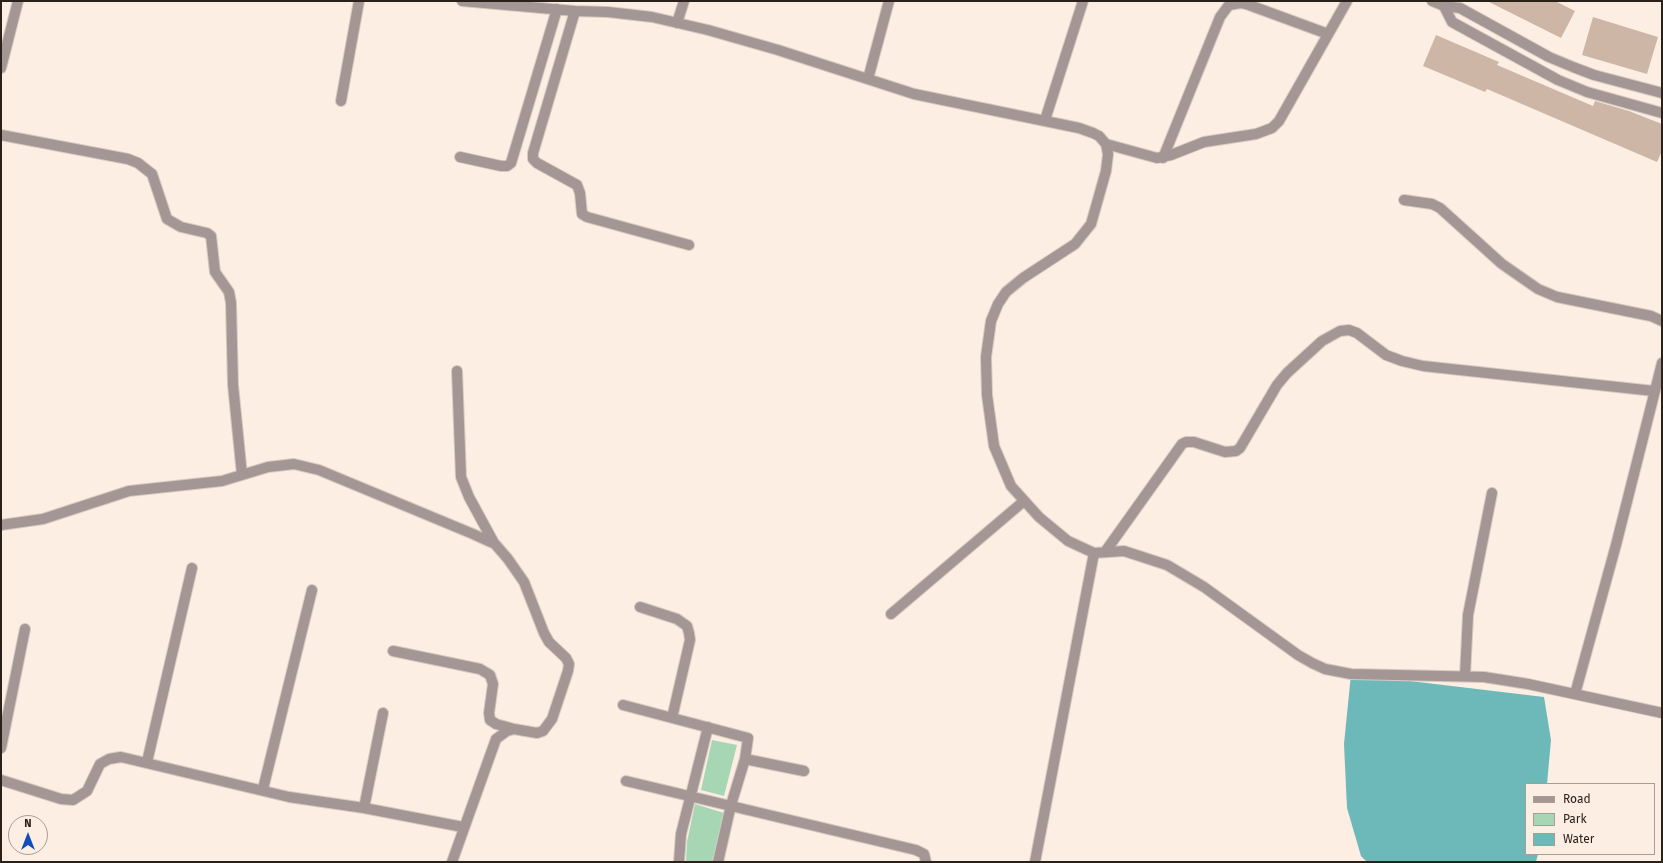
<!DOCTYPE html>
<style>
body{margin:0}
#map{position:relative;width:1663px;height:863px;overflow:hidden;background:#fceee3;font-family:"Fira Sans",sans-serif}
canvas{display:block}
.frame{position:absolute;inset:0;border:2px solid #29211a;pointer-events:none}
.legend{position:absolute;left:1525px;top:783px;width:130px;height:72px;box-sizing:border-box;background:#fceee3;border:1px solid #a89c93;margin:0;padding:5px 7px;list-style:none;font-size:12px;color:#29211a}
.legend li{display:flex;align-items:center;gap:8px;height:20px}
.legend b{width:20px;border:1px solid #a89c93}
.north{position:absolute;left:8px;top:815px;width:40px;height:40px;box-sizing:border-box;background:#fceee3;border:1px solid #a89c93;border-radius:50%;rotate:0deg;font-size:11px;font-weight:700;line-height:16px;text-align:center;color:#29211a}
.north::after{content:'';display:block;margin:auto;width:14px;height:18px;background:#134db9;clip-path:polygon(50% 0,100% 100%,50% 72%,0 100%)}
</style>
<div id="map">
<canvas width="1663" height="863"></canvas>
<div class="frame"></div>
<ul class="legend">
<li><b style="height:5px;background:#a39694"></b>Road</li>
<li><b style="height:11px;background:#a7d6b5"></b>Park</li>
<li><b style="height:11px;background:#6db9ba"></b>Water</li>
</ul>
<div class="north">N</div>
</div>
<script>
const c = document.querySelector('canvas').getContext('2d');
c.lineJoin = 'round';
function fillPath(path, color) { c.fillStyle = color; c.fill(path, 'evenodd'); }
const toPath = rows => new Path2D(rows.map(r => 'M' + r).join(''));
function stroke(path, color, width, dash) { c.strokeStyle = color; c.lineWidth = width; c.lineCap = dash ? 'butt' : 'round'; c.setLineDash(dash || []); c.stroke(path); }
const green = toPath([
 [712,740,737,745,724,796,701,790],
 [695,804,724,813,713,862,686,862,687,842]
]);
const water = toPath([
 [1351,674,1544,697,1551,740,1547,784,1526,784,1526,854,1538,854,1536,862,1367,862,1361,856,1347,808,1344,744]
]);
const building = toPath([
 [1487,1,1555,1,1575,11,1561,38],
 [1593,17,1658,37,1647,74,1582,55],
 [1436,35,1499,62,1497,65,1593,106,1595,101,1629,111,1662,124,1662,151,1657,162,1487,89,1485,92,1423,66]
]);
const minor = toPath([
 [462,1,575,11,608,12,652,17,708,30,778,50,914,94,1079,128,1093,133,1099,136,1106,144,1108,154,1106,171,1091,224,1075,244,1023,278,1006,292,998,304,991,321,986,357,987,395,994,446,1011,486,1039,517,1068,541,1094,553,1124,551,1167,565,1204,587,1298,655,1312,663,1325,669,1351,674,1484,677,1528,684,1662,713],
 [1432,1,1444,6,1460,8,1549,57,1573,67,1594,75,1662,93],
 [1444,6,1452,22,1558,80,1587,92,1662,113],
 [575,11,533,153,533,159,537,163,577,185,580,193,582,214,587,217,689,245],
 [677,23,684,1],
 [1,68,18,1],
 [868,79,889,1],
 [341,101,359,1],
 [1045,120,1083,1],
 [1,135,128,159,138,163,152,174,167,219,181,227,207,233,211,236,215,272,229,292,231,303,233,385,242,475],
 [1106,144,1157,158,1171,155,1204,142,1256,134,1272,128,1279,121,1347,1],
 [460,157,501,166,507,166,511,163,557,9],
 [1163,158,1220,17,1229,5,1241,3,1249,5,1328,34],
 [1404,200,1432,204,1440,208,1502,264,1538,289,1557,297,1651,316,1662,321],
 [457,371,461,477,469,497,494,543],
 [1,525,43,519,129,491,222,481,268,467,294,464,319,470,473,534,495,544,508,559,524,582,544,633,549,642,566,658,569,664,568,671,552,719,543,731,537,733,514,729,507,731,496,739,452,862],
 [1105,552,1182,444,1186,442,1194,442,1225,452,1236,451,1240,448,1277,385,1287,373,1322,341,1340,331,1349,330,1357,333,1386,355,1402,361,1423,366,1654,391],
 [640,607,677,619,687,626,689,633,690,640,672,718],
 [891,614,1024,501],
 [393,651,480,669,490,675,493,684,489,713,490,720,496,724,514,729],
 [1465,676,1468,615,1492,493],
 [1575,694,1616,545,1662,363],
 [623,705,748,738,745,759,731,805,718,862],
 [1,748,25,629],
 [745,759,804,771],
 [147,762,192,568],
 [1,780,61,799,73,800,87,791,100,764,109,759,121,757,289,797,364,808,463,827],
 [626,781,916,850,924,854,926,862],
 [263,789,312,590],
 [364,808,383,713],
 [679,862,681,834,708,727],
 [1035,862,1094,553]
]);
fillPath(green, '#a7d6b5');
fillPath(water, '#6db9ba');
fillPath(building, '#ceb6a7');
stroke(minor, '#d6c9bf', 12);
stroke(minor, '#a39694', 10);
</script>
